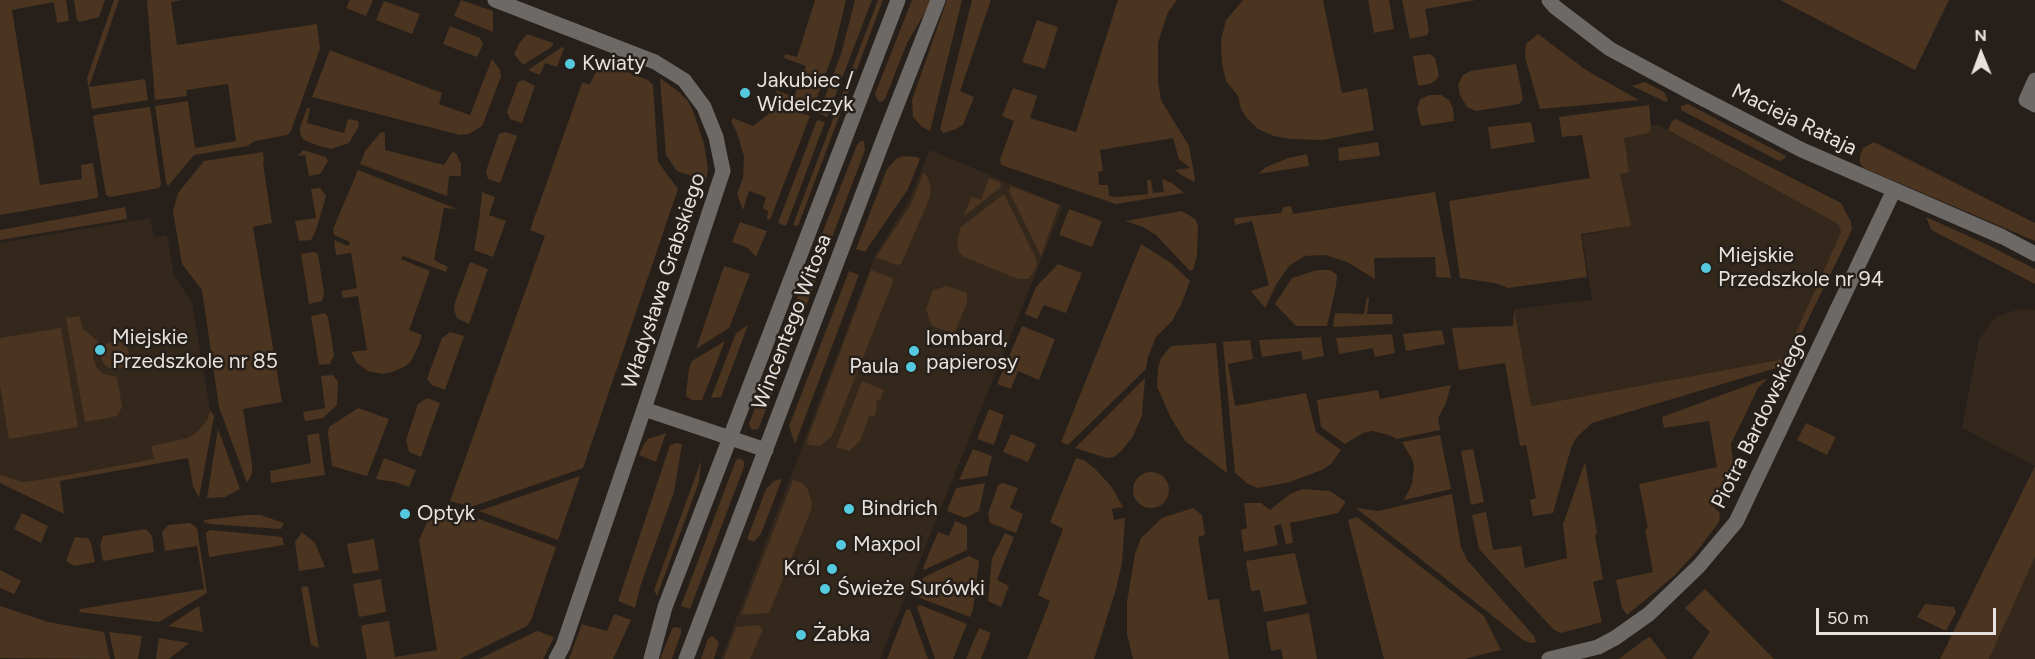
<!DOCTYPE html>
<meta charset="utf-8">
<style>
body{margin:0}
#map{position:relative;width:2035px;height:659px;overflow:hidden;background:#27201a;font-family:Figtree,sans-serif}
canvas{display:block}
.north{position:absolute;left:1951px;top:24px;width:60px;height:60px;-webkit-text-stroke:4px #27201a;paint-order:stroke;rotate:359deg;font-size:16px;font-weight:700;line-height:24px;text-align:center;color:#e6e1dd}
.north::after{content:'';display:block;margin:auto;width:21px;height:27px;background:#e6e1dd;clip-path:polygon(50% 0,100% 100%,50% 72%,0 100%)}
.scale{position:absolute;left:1816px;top:608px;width:180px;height:27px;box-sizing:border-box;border:3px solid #e6e1dd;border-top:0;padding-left:8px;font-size:18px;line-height:21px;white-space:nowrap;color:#e6e1dd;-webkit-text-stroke:4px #27201a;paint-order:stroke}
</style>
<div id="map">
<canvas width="2035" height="659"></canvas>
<div class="north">N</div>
<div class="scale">50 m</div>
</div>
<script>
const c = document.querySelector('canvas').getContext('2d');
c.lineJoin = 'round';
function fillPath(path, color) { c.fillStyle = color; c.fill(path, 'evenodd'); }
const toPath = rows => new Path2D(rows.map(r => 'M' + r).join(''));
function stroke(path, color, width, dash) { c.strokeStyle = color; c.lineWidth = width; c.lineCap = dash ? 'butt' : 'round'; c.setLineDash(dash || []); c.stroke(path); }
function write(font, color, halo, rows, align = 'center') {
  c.font = font + ' Figtree,sans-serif'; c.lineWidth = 5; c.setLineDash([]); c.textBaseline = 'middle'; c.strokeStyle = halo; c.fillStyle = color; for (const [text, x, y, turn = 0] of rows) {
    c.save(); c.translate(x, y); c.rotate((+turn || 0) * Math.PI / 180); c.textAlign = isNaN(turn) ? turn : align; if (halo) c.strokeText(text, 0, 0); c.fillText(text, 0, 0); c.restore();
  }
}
const built = toPath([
 [1658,125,1838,224,1841,232,1784,359,1530,406,1514,309,1592,300,1582,235,1622,228,1607,131],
 [930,150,1063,206,880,659,721,659,875,256,909,200],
 [150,218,154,237,167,235,174,276,192,302,210,410,207,420,198,431,188,438,171,443,154,459,45,479,22,482,0,474,0,243],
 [2020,309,2035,310,2035,466,1962,428,1979,340,1990,324,1998,316],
 [2035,557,2035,659,1989,659]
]);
const green = toPath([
 [0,0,66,0,69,21,57,23,54,2,12,10,40,185,82,179,81,165,93,163,98,194,97,198,0,215],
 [74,0,105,0,99,17,80,22,77,20],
 [114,0,119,0,89,87,145,79,148,100,92,109,87,78],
 [147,0,182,0,171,2,177,45,317,24,320,49,291,131,287,135,255,141,247,146,194,155,168,186,166,182,155,106,188,101,195,148,236,141,228,84,186,90,187,96,155,100],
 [350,0,373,0,366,16,346,8],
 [461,0,493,11,493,32,454,16],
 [815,0,846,0,833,54,812,111,782,100,775,90,794,97,806,66,784,58,785,54,797,57],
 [855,0,872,0,827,117,819,113,841,54],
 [878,0,883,0,798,226,793,225],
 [912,0,932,0,907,43,885,99,882,102,878,101,875,94],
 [947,0,962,0,930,131,922,127,913,117,912,100],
 [972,0,991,0,960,91,974,97,963,125,956,129,943,133,940,129],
 [1118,0,1177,0,1168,12,1158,43,1158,82,1161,100,1189,146,1195,179,1194,182,1181,175,1175,170,1190,168,1179,159,1173,138,1100,150,1103,171,1098,172,1099,185,1108,185,1109,196,1117,197,1148,194,1147,180,1151,180,1153,193,1164,192,1162,179,1172,183,1184,193,1116,204,1001,165,1000,160,1014,121,1002,116,1013,88,1037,96,1030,118,1076,132],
 [1243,0,1323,0,1342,93,1367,88,1374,130,1322,140,1291,139,1274,136,1258,129,1246,117,1241,109,1238,96,1226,81,1222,64,1221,40,1226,20],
 [1368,0,1389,0,1394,29,1374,33],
 [1402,0,1476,0,1425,9,1429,31,1427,35,1410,39],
 [1780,0,1949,0,1915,70],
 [384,1,420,14,412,34,376,20],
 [1037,20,1058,27,1045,69,1022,62],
 [450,26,480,38,483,44,477,57,443,44],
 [527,34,553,43,553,46,523,65,514,54,520,42],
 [1538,34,1586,70,1639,100,1540,109,1525,57,1526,44],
 [562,47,564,48,557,67,545,63,540,75,528,70],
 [330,50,442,93,439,104,470,115,492,59,500,70,501,77,482,126,469,134,460,135,312,97],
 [1430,54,1435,58,1439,75,1436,80,1430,84,1418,86,1413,56],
 [601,62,648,80,653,85,658,162,678,189,583,468,471,507,450,501,545,236,530,230,582,83,590,84],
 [1516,64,1523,99,1519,104,1476,111,1467,107,1460,95,1458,85,1463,75,1471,71],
 [660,78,679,92,688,101,693,111,704,144,708,169,706,181,677,171,666,155],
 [523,80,535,86,522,123,510,119,507,112,518,82],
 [1645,82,1664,92,1668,100,1666,102,1632,86],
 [1430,95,1441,95,1449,100,1453,108,1454,121,1421,126,1417,109,1420,99],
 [1688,104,1786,156,1784,159,1779,161,1681,110,1681,106],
 [780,105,810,116,770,220,767,219,768,211,763,208,766,197,749,191,743,210,737,194,743,178,744,156,737,133,731,121,733,118,753,126],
 [1649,105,1651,129,1648,133,1624,138,1629,172,1620,174,1631,226,1581,234,1587,277,1508,288,1495,283,1460,278,1449,201,1590,178,1582,135,1562,137,1559,117],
 [150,107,161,184,159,188,110,197,106,195,93,117,95,115],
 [307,108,310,108,307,123,344,133,348,119,358,121,359,126,349,143,331,149,319,146,304,140,300,134,300,128],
 [1676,119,1841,203,1851,222,1852,228,1850,234,1786,365,1592,423,1576,438,1571,448,1553,513,1533,516,1530,500,1536,498,1526,445,1520,446,1505,363,1459,370,1452,328,1513,326,1514,309,1531,406,1784,359,1841,232,1838,224,1668,130,1672,121],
 [817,120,825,122,786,226,778,223],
 [1531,122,1535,142,1491,149,1488,127],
 [381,132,385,133,385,150,444,165,452,152,456,153,461,164,461,176,449,176,447,196,360,164,365,151],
 [505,132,517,136,500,183,488,179,486,171,499,134],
 [861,141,864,141,865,150,831,240,821,236,857,145],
 [1378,142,1380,156,1339,161,1338,148],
 [1874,142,2035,223,2035,241,1864,168,1860,163,1860,156,1863,148],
 [303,150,326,157,328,161,320,174,309,176,305,155,298,156],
 [263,152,264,163,263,163,272,223,253,227,282,402,243,409,252,464,252,474,247,483,219,407,202,290,182,264,173,211,178,193,204,161],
 [1307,154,1309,166,1258,174,1266,167,1288,158],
 [903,156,917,157,920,159,908,189,865,252,856,249,887,169,896,159],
 [358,170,457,209,444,208,434,260,448,267,446,272,403,256,401,259,430,271,409,330,422,335,419,345,411,361,406,366,392,372,382,374,368,371,357,363,351,352,367,350,358,296,343,298,341,291,357,288,351,253,336,255,334,240,348,246,350,242,334,235,333,229],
 [924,172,928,178,931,189,929,200,901,264,896,265,876,257,910,206],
 [989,178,1000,182,1001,187,964,216,971,197,981,200],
 [1011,186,1059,205,1041,256,1009,191],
 [320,188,326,196,316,230,311,240,299,241,295,221,316,218,311,189],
 [482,192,495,197,489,215,506,221,493,257,474,250,479,222],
 [1435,192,1451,278,1436,277,1435,257,1374,258,1375,279,1347,262,1325,255,1305,256,1290,265,1277,283,1265,308,1251,291,1269,285,1252,221,1235,225,1234,218,1281,213,1283,207,1291,206,1293,214],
 [1004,194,1037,261,1036,268,1029,279,1018,279,964,257,959,252,957,245,960,228],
 [125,207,127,219,0,240,0,230],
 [1069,209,1102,221,1092,247,1059,235],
 [1182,211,1195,219,1198,225,1197,256,1193,270,1190,271,1156,235,1143,227,1125,221],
 [1926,217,1986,244,2035,269,2035,284,1935,232,1931,229],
 [740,222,767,231,756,257,748,248,732,242],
 [1141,244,1171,263,1190,281,1181,305,1172,321,1156,337,1148,357,1146,369,1068,445,1061,442],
 [314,252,318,254,324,293,322,301,309,304,301,254],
 [817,256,820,256,823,262,760,425,758,429,752,430,749,424,813,257],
 [470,262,488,269,469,324,457,318,454,310,455,302],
 [1058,264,1082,273,1066,313,1044,305,1037,319,1025,314,1036,287],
 [724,266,750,274,729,328,696,349],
 [871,270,894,279,832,436,820,446,810,445,806,443],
 [1317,270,1330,270,1337,275,1336,286,1327,326,1296,326,1275,304,1292,278],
 [849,271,859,275,795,444,789,426,791,421],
 [947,286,967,293,967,303,954,334,931,325,926,309,933,290],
 [1367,297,1369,298,1367,314,1392,314,1393,324,1333,327,1335,313,1364,314],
 [325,313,328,317,334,355,330,364,319,365,311,316],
 [80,316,82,328,99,342,95,347,93,358,97,368,104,374,117,377,122,407,117,416,85,422,66,318],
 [748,325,721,397,711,398,736,333],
 [1022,326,1055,339,1039,380,1018,371,1011,389,997,384],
 [61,328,78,427,9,439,0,385,0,338],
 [1442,330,1445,344,1406,351,1403,334],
 [450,332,464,336,445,390,432,385,427,379,442,338],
 [1392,334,1395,353,1375,357,1373,348,1339,354,1336,338],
 [1321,337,1324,356,1303,360,1301,351,1262,357,1259,340],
 [1250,340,1253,359,1228,364,1235,406,1306,393,1316,432,1341,450,1331,464,1322,470,1290,482,1258,488,1248,484,1235,473,1223,342],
 [725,341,702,400,692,400,686,396,689,368,692,361],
 '101 355a14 14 0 1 1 28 0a14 14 0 1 1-28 0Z',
 [1216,343,1227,473,1185,441,1171,418,1157,387,1158,368,1161,358,1171,346],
 [333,375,338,382,337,405,323,418,305,421,303,412,325,408,321,376],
 [1145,378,1142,416,1132,438,1121,451,1114,457,1107,458,1075,448],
 [1768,378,1758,388,1731,444,1733,464,1711,504,1720,513,1719,522,1697,551,1674,576,1627,615,1622,608,1616,580,1653,572,1645,529,1648,528,1639,484,1717,467,1709,421,1664,428,1662,417],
 [862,381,884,390,880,400,876,401,877,407,874,417,869,416,860,441,849,451,836,447],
 [1451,385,1446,403,1438,418,1440,430,1397,439,1389,435,1372,431,1363,433,1345,444,1321,427,1317,400,1378,390,1380,399],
 [427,398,440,403,421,457,409,452,406,440,418,404],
 [358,408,389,419,367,476,332,466,328,433,329,427],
 [989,409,1004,415,994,445,977,439],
 [210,410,214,416,199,498,193,486,188,458,60,481,64,514,0,483,0,474,22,482,45,479,154,459,151,446,188,438,198,431,207,420],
 [1806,423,1836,437,1827,455,1797,440],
 [218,429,240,489,225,497,207,498],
 [319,433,325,475,271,483,270,471,311,463,307,435],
 [666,433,656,462,639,455,644,444,648,439],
 [1011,434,1036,444,1028,462,1003,452],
 [1440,435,1451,489,1404,500,1412,484,1414,468,1413,461,1402,442],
 [677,443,682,444,674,492,641,584,635,608,618,601,670,445],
 [973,449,992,456,987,476,959,480],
 [1473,449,1484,502,1471,505,1461,451],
 [384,458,416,470,409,487,395,482,376,479],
 [739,458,744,461,744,467,690,609,681,606,736,460],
 [1076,458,1085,461,1095,469,1111,486,1123,507,1112,509,1114,520,1125,518,1122,563,1116,589,1094,659,1027,659,1050,601,1038,595,1063,529,1050,522],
 [701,461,699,482,657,596,654,590],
 [1585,462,1597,533,1595,536,1603,579,1593,582,1602,622,1561,633,1554,630,1479,549,1472,515,1486,512,1493,550,1521,546,1525,568,1567,558,1563,524],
 [2035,466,2035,557,1989,659,1940,659],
 '1133 490a18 18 0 1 1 36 0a18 18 0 1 1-36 0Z',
 [580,476,558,540,479,511],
 [782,479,761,534,754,542,747,539,766,489,774,481],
 [793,480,800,482,807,488,812,502,811,510,769,613,741,615],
 [985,483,979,511,965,518,947,511,956,488],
 [1003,483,1018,488,1010,508,1023,514,1016,533,990,523,988,514,998,485],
 [1303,489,1330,491,1346,502,1338,513,1290,523,1293,543,1286,544,1281,524,1274,526,1278,545,1244,552,1241,530,1247,528,1244,503,1261,503,1270,510,1290,494],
 [1452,494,1461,547,1467,560,1534,636,1536,642,1531,643,1523,640,1356,508,1378,511],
 [1193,508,1202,515,1205,535,1198,537,1208,600,1219,599,1229,659,1133,659,1127,634,1127,602,1135,554,1141,538,1162,518],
 [460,512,556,547,531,620,527,626,460,659,367,659,361,628,363,625,389,621,395,657,437,650,419,540,431,514],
 [22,513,48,526,41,543,14,529],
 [247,515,260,515,284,523,281,529,210,524,204,522,204,520],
 [1357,517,1484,616,1501,650,1464,659,1384,659,1348,520],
 [955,521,967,526,967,550,924,570,923,568,938,532,949,536],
 [190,523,197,528,207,593,159,622,79,612,80,609,204,589,197,546,165,551,162,532,168,525],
 [146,529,152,536,154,552,103,561,100,545,103,536],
 [210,530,282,537,284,545,209,557,206,533],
 [302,532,315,543,325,567,299,571,295,542],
 [1005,533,1014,537,997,580,1009,586,1001,607,988,601,992,558],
 [75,537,88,538,91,543,95,562,74,566,66,561],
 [374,539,379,570,353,574,347,544],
 [1295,553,1307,604,1264,612,1260,590,1251,591,1246,561],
 [969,556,979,561,973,609,970,617,912,595,917,583,926,576],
 [0,570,21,581,14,594,0,588],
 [381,579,386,612,359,617,353,584],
 [308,586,319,648,311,645,301,587],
 [1705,589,1707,591,1774,659,1692,659,1710,632,1685,608],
 [1925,604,1954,607,1956,612,1946,631,1917,617],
 [920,605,967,624,953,659,935,659,917,607],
 [0,606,48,622,104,632,110,659,0,658],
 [199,606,203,632,168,626],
 [910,609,928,659,887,659,906,610],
 [1309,613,1317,659,1283,659,1281,649,1271,651,1266,622],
 [614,614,631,620,613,659,569,659,582,624,607,631],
 [758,625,763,629,750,659,724,659,736,627],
 [673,627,681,628,681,633,672,659,660,659],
 [979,628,991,633,981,659,966,659],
 [537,631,554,637,543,659,479,659],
 [109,632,142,636,138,659,115,659],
 [712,636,719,642,714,659,701,659,708,639],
 [1650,637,1667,659,1619,659,1644,640],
 [159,638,189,643,169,659,156,659]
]);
const minor = toPath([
 [495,0,655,62,684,80,704,107,716,137,723,171,644,409,563,646,556,659],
 [1549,0,1555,7,1610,49,1688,91,1802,150,2003,237,2035,254],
 [2035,80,2026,100,2035,105],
 [644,409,766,450],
 [651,659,665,607,898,0],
 [686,659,887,130,938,0],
 [1549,659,1598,647,1615,638,1649,614,1699,566,1736,522,1894,190]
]);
const markers = [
 [570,64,6,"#55cadf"],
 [745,93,6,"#55cadf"],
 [1706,268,6,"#55cadf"],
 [100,350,6,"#55cadf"],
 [914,351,6,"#55cadf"],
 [911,367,6,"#55cadf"],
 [849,509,6,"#55cadf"],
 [405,514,6,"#55cadf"],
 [841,545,6,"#55cadf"],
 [832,569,6,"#55cadf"],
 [825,589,6,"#55cadf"],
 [801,635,6,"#55cadf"]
];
const poiNames = [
 ["Kwiaty",582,64],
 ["Jakubiec /",757,81],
 ["Widelczyk",757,105],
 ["Miejskie",1718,256],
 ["Przedszkole nr 94",1718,280],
 ["Miejskie",112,338],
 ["Przedszkole nr 85",112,362],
 ["lombard,",926,339],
 ["papierosy",926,363],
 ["Paula",899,367,"right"],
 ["Bindrich",861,509],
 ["Optyk",417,514],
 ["Maxpol",853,545],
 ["Król",820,569,"right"],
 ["Świeże Surówki",837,589],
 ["Żabka",813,635]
];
const streetNames = [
 ["Macieja Rataja",1794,120,26],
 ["Władysława Grabskiego",664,281,-72],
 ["Wincentego Witosa",792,322,-69],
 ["Piotra Bardowskiego",1760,421,-64]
];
fillPath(built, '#34281d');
fillPath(green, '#4b3420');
stroke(minor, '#6d6966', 15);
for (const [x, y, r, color] of markers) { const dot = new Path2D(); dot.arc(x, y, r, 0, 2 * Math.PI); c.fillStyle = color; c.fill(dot); stroke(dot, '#27201a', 2); }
write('21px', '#e6e1dd', '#27201a', poiNames, 'left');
write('21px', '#e6e1dd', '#27201a', streetNames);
</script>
